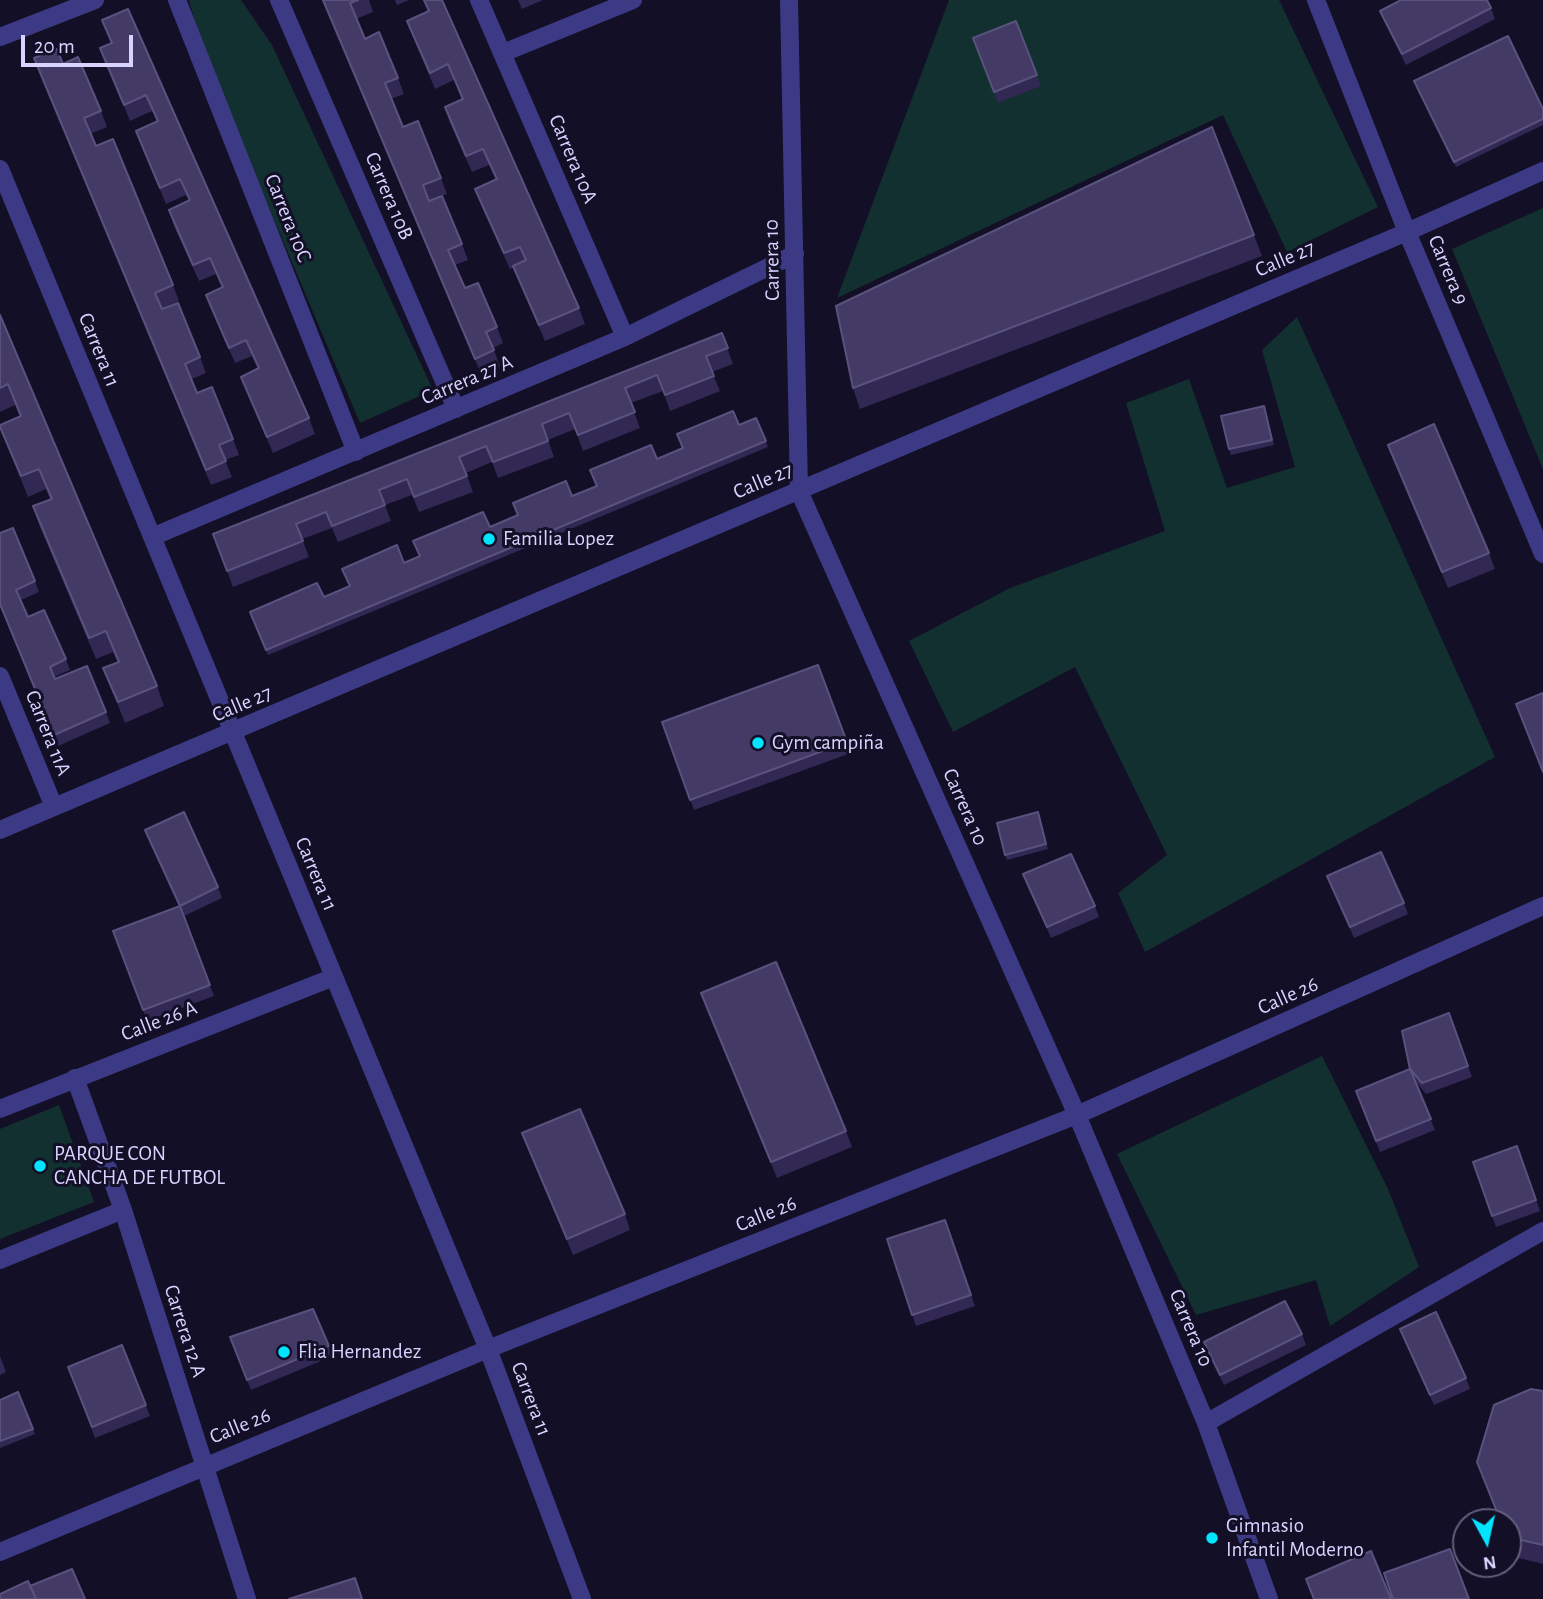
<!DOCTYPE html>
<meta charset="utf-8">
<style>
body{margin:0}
#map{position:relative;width:1543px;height:1599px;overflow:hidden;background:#130f26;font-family:"Alegreya Sans",sans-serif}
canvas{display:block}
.north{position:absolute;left:1452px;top:1508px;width:70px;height:70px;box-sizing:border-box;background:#130f26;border:2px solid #625e7d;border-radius:50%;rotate:172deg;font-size:19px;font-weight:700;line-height:28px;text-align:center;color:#d9d4ff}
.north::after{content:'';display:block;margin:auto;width:24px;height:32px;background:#00e5ff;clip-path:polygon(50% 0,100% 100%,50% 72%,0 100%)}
.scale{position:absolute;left:21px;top:35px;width:112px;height:32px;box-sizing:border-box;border:4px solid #d9d4ff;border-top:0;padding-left:9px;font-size:21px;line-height:24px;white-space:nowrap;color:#d9d4ff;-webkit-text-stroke:5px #130f26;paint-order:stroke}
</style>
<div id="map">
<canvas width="1543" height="1599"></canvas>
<div class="north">N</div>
<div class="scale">20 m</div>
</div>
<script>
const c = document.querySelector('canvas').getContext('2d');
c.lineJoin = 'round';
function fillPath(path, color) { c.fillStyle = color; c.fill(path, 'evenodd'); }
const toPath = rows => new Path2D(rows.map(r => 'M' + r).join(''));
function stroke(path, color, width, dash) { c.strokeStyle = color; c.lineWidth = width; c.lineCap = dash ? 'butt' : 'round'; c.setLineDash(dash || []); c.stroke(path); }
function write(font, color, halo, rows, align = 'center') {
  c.font = font + ' "Alegreya Sans",sans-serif'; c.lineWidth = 6; c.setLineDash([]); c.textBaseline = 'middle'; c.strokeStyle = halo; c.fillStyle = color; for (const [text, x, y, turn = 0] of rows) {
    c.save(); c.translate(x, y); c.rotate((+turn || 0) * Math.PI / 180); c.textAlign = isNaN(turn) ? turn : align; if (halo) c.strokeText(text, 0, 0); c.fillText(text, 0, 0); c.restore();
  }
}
const green = toPath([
 [189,0,241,0,272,45,433,390,360,423,203,52],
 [949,0,1279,0,1378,207,1287,252,1223,115,837,298],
 [1543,208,1543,469,1452,249],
 [1297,317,1495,757,1145,952,1118,893,1167,855,1075,667,953,732,909,641,1010,588,1165,531,1126,403,1189,379,1227,488,1295,467,1262,350],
 [1322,1056,1388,1189,1419,1267,1330,1326,1316,1280,1196,1315,1117,1154],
 [59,1105,94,1202,0,1239,0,1129]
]);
const street = toPath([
 [177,0,356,452],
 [279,0,456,409],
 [479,0,625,337],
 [789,0,799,491,1077,1115,1206,1423,1269,1599],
 [1316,0,1407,232,1543,554],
 [0,37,95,0],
 [503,53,633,0],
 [0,169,488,1349,582,1599],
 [152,537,625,337,795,254],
 [0,676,54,807],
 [0,830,1407,232,1543,171],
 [75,1078,123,1210,247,1599],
 [0,1109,334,977],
 [0,1260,123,1210],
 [1206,1423,1543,1231],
 [0,1552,488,1349,1077,1115,1543,906]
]);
const wall = toPath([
 [322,0,369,0,373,12,356,19,365,39,398,78,404,94,391,99,403,127,441,178,447,194,429,201,462,244,468,260,455,265,465,288,497,327,503,343,493,348,500,366,481,374],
 [395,0,409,0,397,5],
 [423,0,442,0,579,308,585,324,545,341,513,268,510,269,481,205,475,189,496,180,489,165,472,172,450,123,445,107,462,100,454,80,435,89,413,37,407,21,428,11],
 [518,0,543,0,522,9],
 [1491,8,1495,19,1406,65,1384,21,1380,11],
 [128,9,309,418,315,434,273,453,247,392,241,377,258,369,252,356,235,363,206,295,222,288,216,274,199,281,174,226,169,210,189,201,186,195,166,204,136,131,157,122,152,111,130,121,100,48,111,43,102,20],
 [1016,21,1041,86,998,103,973,38],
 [34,58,63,64,101,111,107,127,90,134,96,146,173,285,179,301,162,308,200,357,206,373,192,379,197,393,233,439,239,455,225,460,232,477,211,485],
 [1414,81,1543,109,1543,125,1456,167],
 [1254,235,1262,256,860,409,853,388],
 [0,315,157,686,164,706,125,723,103,668,118,662,113,652,96,659,40,527,33,506,50,499,46,489,28,497,0,427,20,417,15,405,0,412],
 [722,333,733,364,712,372,720,391,670,411,663,391,631,403,640,428,583,451,575,429,548,440,554,457,498,478,492,462,466,473,473,492,419,512,412,495,385,505,391,521,338,542,332,528,302,539,309,557,233,587,213,534],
 [1266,412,1274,445,1231,455,1229,449],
 [756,418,768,447,268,655,250,612,324,597,490,527,596,486,657,459],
 [1388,445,1489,553,1495,569,1448,588],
 [0,533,35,581,39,592,21,600,28,617,66,659,70,670,54,677,55,679,106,712,110,723,58,746,0,606],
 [818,665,851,753,694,810,662,722],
 [1040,817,1048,849,1007,860,1005,855],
 [145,830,218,887,222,898,184,916,214,996,147,1021,113,931,179,906,149,841],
 [1023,874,1095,906,1099,917,1051,938],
 [1327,876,1404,903,1408,914,1354,938],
 [701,993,846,1131,852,1147,777,1178],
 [1449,1013,1472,1077,1426,1094,1415,1081,1435,1130,1380,1152,1356,1091,1410,1069],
 [522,1133,625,1214,630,1230,573,1255],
 [1517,1146,1540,1211,1496,1227,1473,1162],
 [945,1220,975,1306,916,1326,887,1239],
 [1400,1329,1466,1378,1470,1389,1434,1405],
 [1302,1334,1306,1345,1224,1385,1208,1353,1204,1342],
 [230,1337,329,1346,333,1356,251,1390],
 [122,1345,150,1416,95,1438,68,1367],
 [0,1356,6,1372,0,1375],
 [1543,1391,1543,1564,1515,1557,1508,1541,1508,1522,1500,1522,1477,1462],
 [18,1392,35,1434,0,1448,0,1400]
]);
const building = toPath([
 [323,0,358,0,350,3,365,39,379,32,398,78,385,83,403,127,418,121,441,178,423,185,429,201,442,196,462,244,448,250,465,288,478,283,497,327,486,332,494,350,475,359,323,0],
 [424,0,442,0,579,308,539,325,513,266,526,260,520,247,504,253,475,189,497,179,483,149,466,156,445,107,463,99,448,64,430,73,407,21,429,11,424,0],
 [1401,0,1487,0,1491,8,1402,54,1380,11,1401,0],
 [128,9,309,418,267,437,241,377,259,368,246,340,229,348,206,295,223,287,210,258,193,265,169,210,190,200,180,179,160,188,136,131,158,121,146,95,124,105,100,48,112,43,102,20,128,9],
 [1016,21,1037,75,994,92,973,38,1016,21],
 [1508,36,1543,109,1543,119,1454,162,1414,81,1508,36],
 [57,49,63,64,78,57,101,111,84,118,96,146,113,139,173,285,155,293,162,309,178,303,200,357,185,364,197,393,212,387,233,439,219,445,226,461,206,470,34,58,57,49],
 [1212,127,1254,235,853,388,836,306,1212,127],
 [0,315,157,686,118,702,103,668,119,662,106,631,89,638,33,506,52,499,39,469,21,476,0,427,0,425,21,416,8,384,0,388,0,315],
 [722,333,728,348,706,356,714,376,665,395,657,375,625,388,635,412,578,435,569,413,542,424,548,441,493,462,486,446,459,457,467,476,414,497,407,479,379,490,385,505,332,526,326,512,296,524,303,541,227,571,213,534,722,333],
 [1264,406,1272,440,1229,449,1221,416,1264,406],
 [733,411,739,425,756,418,766,441,266,650,250,612,317,583,324,597,350,586,342,569,397,545,404,563,420,556,413,541,483,512,490,527,518,515,513,503,566,481,572,496,597,486,590,470,651,445,657,459,683,448,677,434,733,411],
 [1434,424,1489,553,1442,572,1388,445,1434,424],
 [13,528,35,581,16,590,28,617,44,610,66,659,50,667,55,679,87,666,106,712,54,735,0,604,0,533,13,528],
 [818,665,847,742,690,800,662,722,818,665],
 [1543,693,1543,772,1516,704,1543,693],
 [184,812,218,887,180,906,145,830,184,812],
 [1038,812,1046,844,1005,855,997,823,1038,812],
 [1381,852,1404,903,1350,927,1327,876,1381,852],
 [1071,854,1095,906,1047,927,1023,874,1071,854],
 [180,906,210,985,143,1010,113,931,180,906],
 [776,962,846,1131,771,1162,701,993,776,962],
 [1449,1013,1468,1066,1422,1083,1410,1069,1431,1119,1376,1141,1356,1091,1410,1069,1402,1031,1449,1013],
 [580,1109,625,1214,567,1239,522,1133,580,1109],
 [1517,1146,1536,1200,1492,1216,1473,1162,1517,1146],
 [945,1220,971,1295,912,1315,887,1239,945,1220],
 [1285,1301,1302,1334,1220,1375,1204,1342,1285,1301],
 [313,1309,329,1346,247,1380,230,1337,313,1309],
 [1436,1312,1466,1378,1430,1395,1400,1329,1436,1312],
 [122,1345,146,1405,92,1427,68,1367,122,1345],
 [1531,1389,1543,1391,1543,1545,1508,1537,1508,1522,1501,1522,1477,1462,1494,1405,1531,1389],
 [18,1392,33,1429,0,1441,0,1400,18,1392],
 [1450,1549,1469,1599,1393,1599,1384,1573,1450,1549],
 [1371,1551,1391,1599,1314,1599,1306,1579,1371,1551],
 [72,1569,85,1599,36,1599,30,1586,72,1569],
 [355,1578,362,1599,289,1599,355,1578],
 [28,1581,36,1599,0,1599,0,1594,28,1581]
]);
const markers = [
 [489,539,7,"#00e5ff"],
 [758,743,7,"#00e5ff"],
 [40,1166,7,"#00e5ff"],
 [284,1352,7,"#00e5ff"],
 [1212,1538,7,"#00e5ff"]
];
const streetNames = [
 ["Carrera 10A",573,159,67],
 ["Carrera 10B",389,196,67],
 ["Carrera 10C",288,218,68],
 ["Calle 27",1285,259,-23],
 ["Carrera 10",772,260,-91],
 ["Carrera 9",1448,270,67],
 ["Carrera 11",99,350,68],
 ["Carrera 27 A",467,380,-23],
 ["Calle 27",763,481,-23],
 ["Calle 27",242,704,-23],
 ["Carrera 11A",48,733,68],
 ["Carrera 10",965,807,66],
 ["Carrera 11",316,874,67],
 ["Calle 26",1288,996,-24],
 ["Calle 26 A",159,1021,-21],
 ["Calle 26",766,1214,-22],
 ["Carrera 10",1191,1328,67],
 ["Carrera 12 A",185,1331,72],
 ["Carrera 11",531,1399,69],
 ["Calle 26",240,1426,-22]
];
const poiNames = [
 ["Familia Lopez",503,539],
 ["Gym campiña",772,743],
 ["PARQUE CON",54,1154],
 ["CANCHA DE FUTBOL",54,1178],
 ["Flia Hernandez",298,1352],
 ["Gimnasio",1226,1526],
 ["Infantil Moderno",1226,1550]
];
fillPath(green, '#12302f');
stroke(street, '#3d3a85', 18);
fillPath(wall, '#312854');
fillPath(building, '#433a66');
stroke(building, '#5a527e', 2);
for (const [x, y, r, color] of markers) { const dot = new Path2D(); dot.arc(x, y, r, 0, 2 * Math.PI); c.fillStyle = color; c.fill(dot); stroke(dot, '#130f26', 2.5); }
write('21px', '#d9d4ff', '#130f26', streetNames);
write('21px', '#d9d4ff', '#130f26', poiNames, 'left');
</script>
